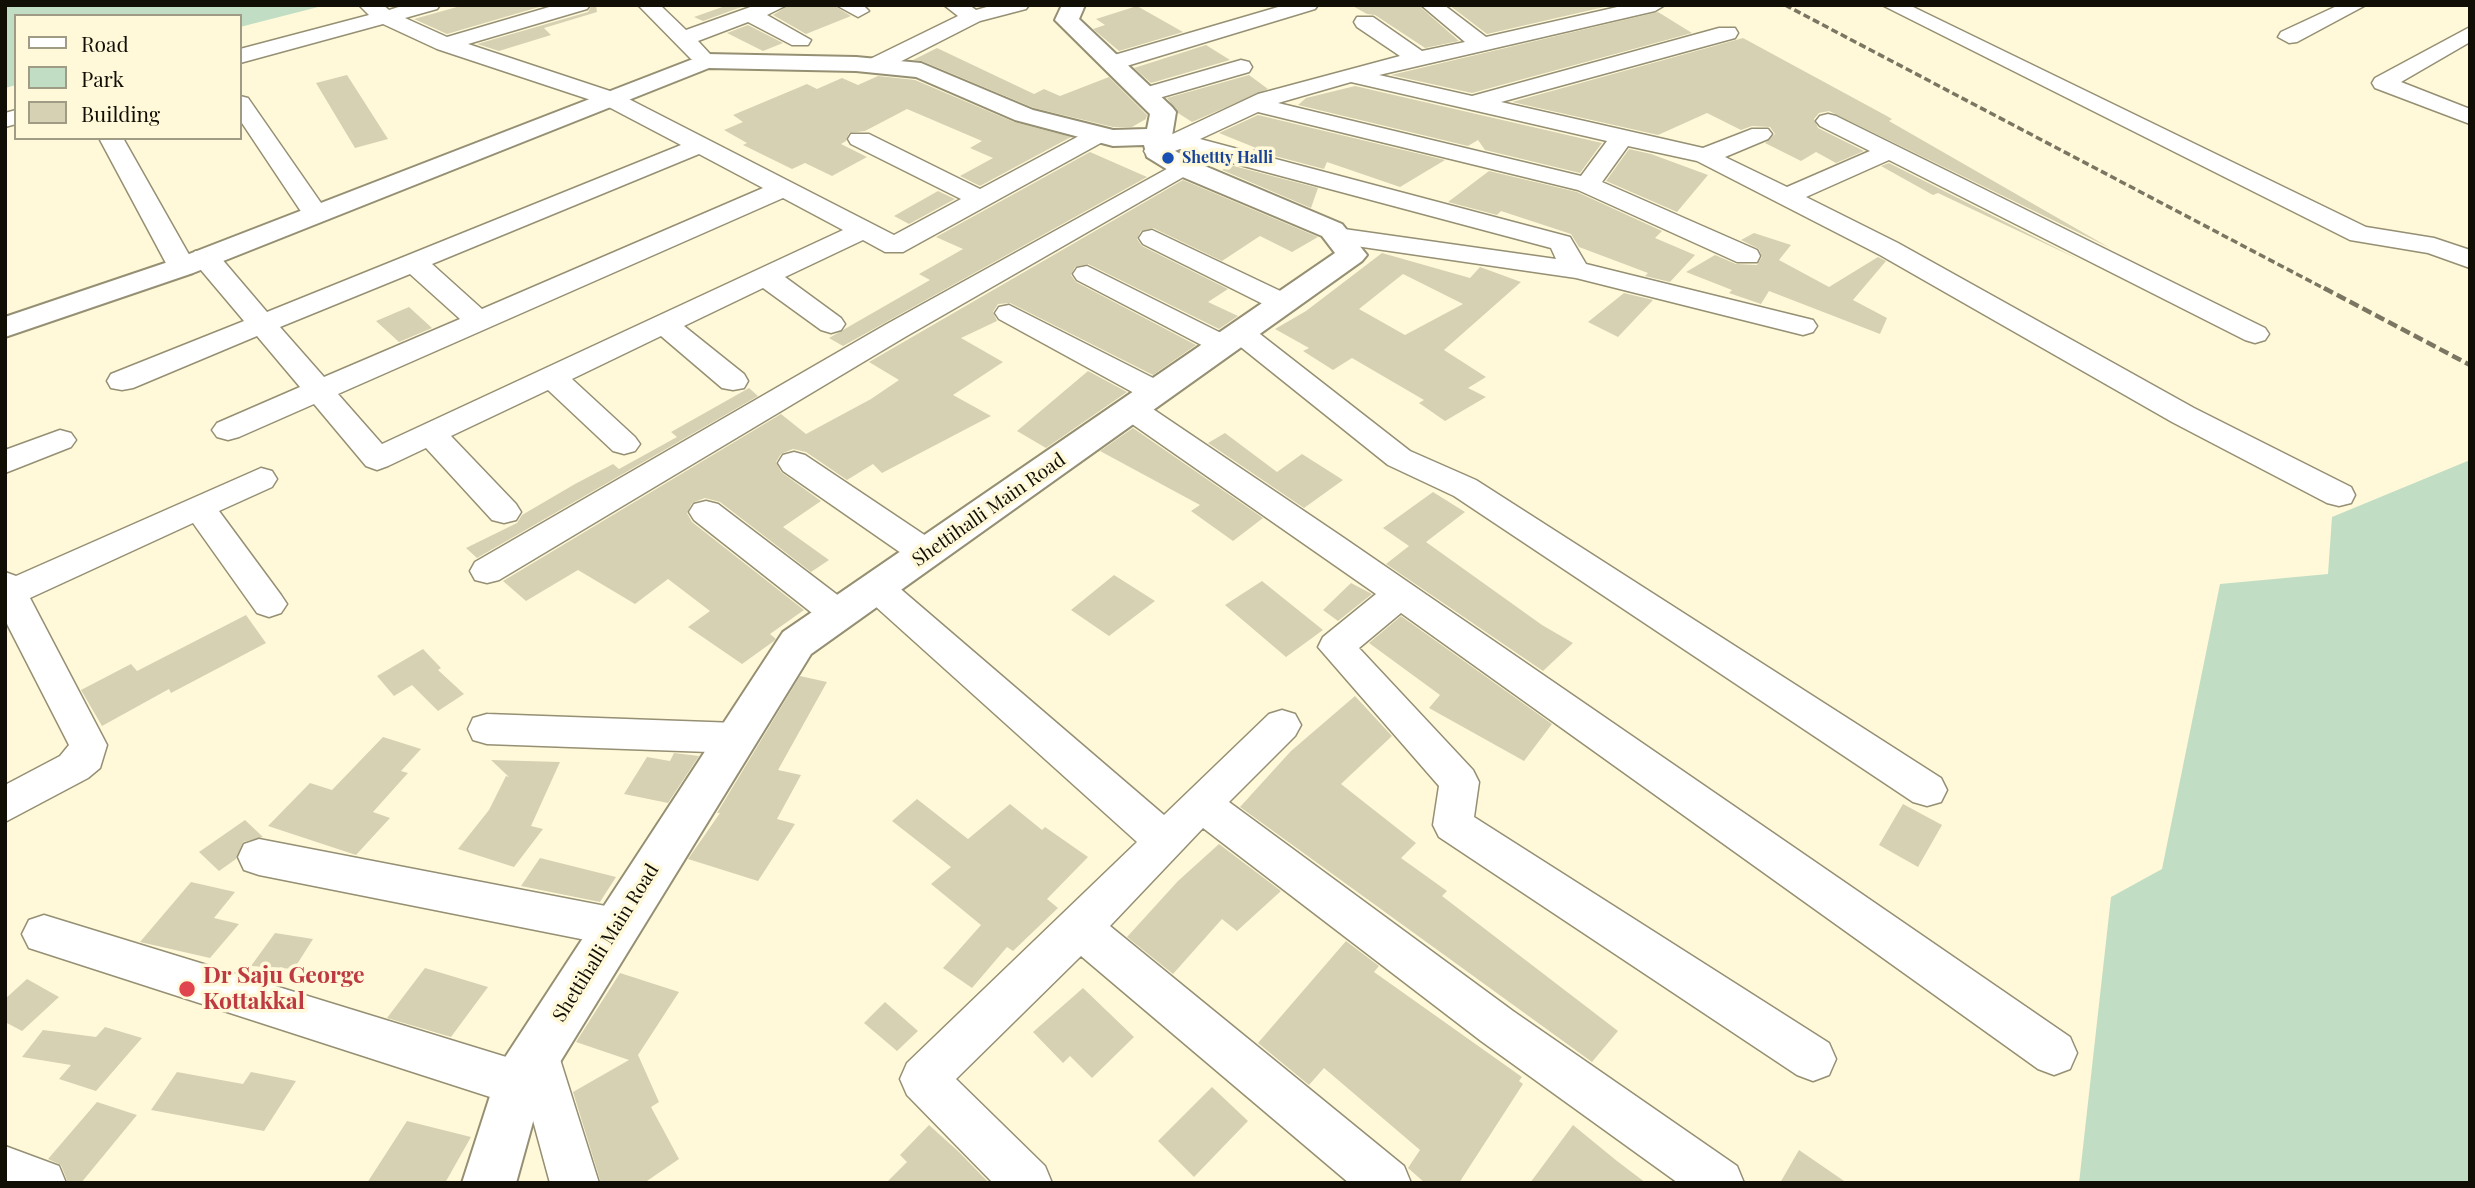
<!DOCTYPE html>
<style>
body{margin:0}
#map{position:relative;width:2475px;height:1188px;overflow:hidden;background:#fff9d9;font-family:"Playfair Display",serif}
canvas{display:block}
.frame{position:absolute;inset:0;border:7px solid #110f05;pointer-events:none}
.legend{position:absolute;left:14px;top:14px;width:228px;height:126px;box-sizing:border-box;background:#fff9d9;border:2px solid #a09b84;margin:0;padding:9px 12px;list-style:none;font-size:21px;color:#110f05}
.legend li{display:flex;align-items:center;gap:14px;height:35px}
.legend b{width:35px;border:2px solid #a09b84}
</style>
<div id="map">
<canvas width="2475" height="1188"></canvas>
<div class="frame"></div>
<ul class="legend">
<li><b style="height:9px;background:#fff"></b>Road</li>
<li><b style="height:19px;background:#c1dec4"></b>Park</li>
<li><b style="height:19px;background:#d7d1b3"></b>Building</li>
</ul>
</div>
<script>
const c = document.querySelector('canvas').getContext('2d');
c.lineJoin = 'round';
function fillPath(path, color) { c.fillStyle = color; c.fill(path, 'evenodd'); }
const toPath = rows => new Path2D(rows.map(r => 'M' + r).join(''));
function stroke(path, color, width, dash) { c.strokeStyle = color; c.lineWidth = width; c.lineCap = dash ? 'butt' : 'round'; c.setLineDash(dash || []); c.stroke(path); }
function write(font, color, halo, rows, align = 'center') {
  c.font = font + ' "Playfair Display",serif'; c.lineWidth = 7; c.setLineDash([]); c.textBaseline = 'middle'; c.strokeStyle = halo; c.fillStyle = color; for (const [text, x, y, turn = 0] of rows) {
    c.save(); c.translate(x, y); c.rotate((+turn || 0) * Math.PI / 180); c.textAlign = isNaN(turn) ? turn : align; if (halo) c.strokeText(text, 0, 0); c.fillText(text, 0, 0); c.restore();
  }
}
const green = toPath([
 [5,5,326,5,240,27,240,16,16,16,16,85,5,88],
 [2470,460,2470,1183,2079,1183,2111,897,2162,869,2220,584,2328,574,2332,517]
]);
const building = toPath([
 [464,5,546,5,447,34,414,19],
 [592,5,596,5,597,12,544,28,551,35,499,51,477,44,588,12],
 [728,5,747,5,703,21,694,17],
 [789,5,833,5,851,16,806,34,773,15],
 [1351,5,1418,5,1459,41,1425,48,1375,15,1367,14],
 [1449,5,1613,5,1487,34],
 [1137,6,1183,32,1119,51,1093,29,1105,25,1096,19],
 [1658,12,1692,33,1472,93,1391,75],
 [748,25,783,43,763,51,727,33],
 [1743,38,1885,115,1892,119,1889,121,2110,248,1829,111,1819,113,1814,119,1818,128,1864,151,1836,163,1816,152,1801,161,1765,143,1775,134,1770,127,1752,126,1741,130,1707,113,1658,135,1512,102],
 [1206,45,1230,60,1151,83,1134,68],
 [937,48,1034,94,1044,89,1060,96,1109,77,1147,115,1146,119,1132,127,1113,127,1034,108,922,61,913,60],
 [347,75,388,139,355,148,316,83],
 [1249,75,1268,89,1192,122,1178,113,1167,98],
 [878,76,915,80,1014,122,1071,137,980,186,960,176,993,158,970,148,982,141,907,109,865,131,849,133,846,141,841,144,867,157,832,176,805,163,792,169,743,145,747,143,724,130,743,122,733,115,807,84,817,89,842,78,858,85],
 [1355,86,1602,143,1580,173,1485,150,1478,140,1468,146,1298,105,1306,98],
 [1258,115,1445,160,1400,187,1327,162,1324,169,1252,150,1256,148,1219,133],
 [1629,149,1651,154,1708,175,1677,212,1606,181],
 [1090,152,1147,177,843,346,829,338,930,280,919,274,963,249,936,237],
 [1889,163,2082,261,1938,193,1933,195,1881,166],
 [1230,165,1318,188,1311,208,1222,170],
 [1489,171,1577,192,1662,231,1655,238,1695,255,1670,282,1645,276,1648,273,1579,247,1571,234,1501,211,1497,215,1448,202],
 [1183,180,1318,237,1292,252,1260,236,1222,261,1153,228,1141,231,1137,239,1142,246,1228,289,1208,302,1238,316,1219,329,1088,264,1075,267,1071,275,1076,282,1196,345,1153,375,1010,303,998,304,993,312,997,321,961,338,1003,362,953,395,991,416,882,473,873,464,847,480,806,452,793,449,781,454,776,462,781,472,821,501,783,527,829,560,811,572,720,502,705,498,692,503,687,513,692,522,804,610,770,634,776,639,774,641,742,664,688,627,710,611,668,579,635,604,578,570,526,601,503,581,781,414,806,434,871,399,899,380,869,362],
 [938,191,955,199,909,224,894,216],
 [1754,233,1791,245,1779,260,1829,287,1878,257,1886,261,1853,300,1887,318,1880,334,1769,291,1761,304,1729,293,1732,290,1686,272,1715,255,1736,264,1757,265,1762,257,1759,249,1741,240],
 [1382,253,1470,278,1480,267,1521,282,1444,350,1486,377,1468,388,1486,397,1445,421,1419,403,1424,400,1352,358,1333,370,1303,351,1309,348,1275,329,1306,311],
 [1403,274,1463,304,1405,335,1359,309],
 [1624,293,1653,300,1618,337,1588,322],
 [409,307,432,328,399,342,376,321],
 [1088,371,1127,392,1046,448,1017,431],
 [749,388,758,396,477,558,466,548,517,523,522,515,575,484,613,464,619,469,677,437,671,432],
 [1133,428,1263,518,1233,541,1191,511,1200,505,1100,451],
 [1225,433,1277,472,1302,454,1343,480,1304,508,1208,443],
 [1433,492,1465,512,1426,542,1542,625,1573,643,1543,671,1386,564,1409,546,1383,528],
 [1114,575,1155,601,1109,636,1071,610],
 [1262,581,1323,630,1286,657,1225,605],
 [1351,583,1372,594,1338,621,1323,610],
 [246,615,266,643,171,693,169,689,102,726,81,690,131,664,137,671],
 [1401,616,1552,724,1524,761,1429,708,1440,695,1369,643],
 [423,649,441,668,438,670,464,694,438,711,412,685,394,696,377,676],
 [800,676,827,682,778,770,801,775,777,819,795,824,758,881,688,859,720,813,717,813],
 [1355,696,1392,736,1341,784,1416,843,1401,858,1447,891,1442,896,1618,1031,1592,1062,1240,807,1291,751],
 [383,737,421,749,401,771,408,773,373,812,390,818,356,855,268,826,310,783,332,790],
 [674,753,699,756,668,803,624,794,647,757,670,761],
 [491,760,560,762,531,826,543,829,514,867,458,849,489,810,506,776,509,777],
 [917,799,968,839,1010,804,1042,830,1045,827,1088,857,1047,899,1058,908,1013,951,1007,947,972,988,943,968,981,925,931,884,951,867,892,821],
 [1903,804,1942,825,1918,867,1879,845],
 [245,820,263,837,243,842,236,859,219,871,199,852],
 [1219,844,1281,891,1237,931,1222,919,1173,974,1127,937,1178,881],
 [540,858,616,877,600,902,521,886],
 [191,882,235,892,214,918,239,924,210,958,140,942],
 [275,933,313,939,294,969,251,966],
 [1346,941,1379,966,1374,972,1522,1077,1519,1081,1523,1084,1459,1183,1425,1183,1408,1168,1420,1150,1324,1068,1309,1085,1258,1043],
 [425,968,488,987,451,1037,387,1018],
 [620,973,679,992,638,1055,659,1102,651,1107,679,1159,644,1183,601,1183,573,1092,629,1060,576,1042],
 [27,979,59,997,22,1031,5,1022,5,999],
 [1083,988,1134,1037,1092,1078,1070,1056,1063,1063,1033,1032],
 [885,1002,918,1031,897,1051,864,1023],
 [105,1027,142,1038,96,1091,59,1079,71,1065,22,1057,43,1030,96,1037],
 [177,1072,243,1084,251,1072,296,1081,264,1131,151,1110],
 [1212,1087,1248,1121,1194,1177,1158,1141],
 [97,1102,137,1115,81,1183,68,1183,61,1165,48,1159],
 [407,1121,471,1137,445,1183,367,1183],
 [929,1125,959,1152,989,1183,886,1183,907,1162,900,1155],
 [1573,1125,1617,1161,1646,1183,1530,1183],
 [1799,1150,1847,1183,1780,1183]
]);
const street = toPath([
 [359,5,383,5,389,10,405,5,440,5,437,9,405,18,447,37,556,5,590,5,587,9,468,44,619,94,894,235,961,199,851,144,848,139,851,134,869,134,980,189,1092,129,1108,129,1112,134,1108,139,903,252,885,252,863,240,785,277,841,318,845,324,841,330,831,333,821,330,763,288,684,326,744,374,748,381,744,388,733,390,722,388,661,336,572,379,635,437,640,444,635,451,624,454,613,451,548,390,451,436,516,504,521,512,516,520,504,523,492,520,426,448,388,466,377,470,366,466,314,404,239,437,228,440,217,437,212,430,217,423,300,387,257,336,133,388,122,390,111,388,107,381,111,374,244,321,195,263,192,257,195,251,215,251,267,312,681,145,603,104,437,49,383,24,240,63,240,49,369,15,359,5],
 [699,154,763,188,482,309,432,264,699,154],
 [783,198,843,230,382,444,338,394,783,198],
 [410,274,460,319,324,377,280,327,410,274],
 [638,5,660,5,686,30,756,5,787,5,767,15,811,40,808,45,792,45,748,22,698,41,710,54,699,61,691,59,638,5],
 [836,5,863,5,869,11,858,17,836,5],
 [944,5,969,5,976,10,994,5,1029,5,1026,9,980,21,882,71,866,71,863,66,866,61,958,16,944,5],
 [1285,5,1318,5,1315,9,1120,68,1112,70,1101,63,1104,58,1285,5],
 [1421,5,1444,5,1486,37,1626,5,1665,5,1655,11,1379,75,1472,96,1719,28,1735,28,1738,33,1735,38,1501,102,1703,148,1752,129,1768,129,1772,134,1768,139,1725,157,1787,187,1870,151,1820,126,1816,121,1820,116,1828,114,1836,116,2265,328,2269,334,2265,340,2255,343,2245,340,1889,160,1806,197,1898,243,2194,408,2351,487,2355,495,2351,503,2339,506,2327,503,2172,422,1880,255,1697,161,1628,146,1602,182,1757,250,1760,256,1757,262,1737,262,1578,190,1258,112,1200,139,1570,237,1586,264,1813,320,1817,326,1813,332,1803,335,1576,278,1328,242,1324,236,1328,230,1337,228,1556,259,1551,248,1180,149,1156,158,1147,156,1144,151,1147,146,1258,94,1400,56,1357,27,1354,22,1357,17,1373,17,1422,51,1465,42,1421,5],
 [1351,82,1607,141,1581,176,1278,103,1351,82],
 [1882,5,1909,5,2366,227,2434,238,2470,250,2470,268,2428,253,2350,240,1882,5],
 [2339,5,2366,5,2297,42,2289,43,2278,37,2281,32,2339,5],
 [2470,27,2470,42,2401,82,2470,109,2470,124,2375,88,2372,83,2375,78,2470,27],
 [1241,60,1249,62,1252,67,1249,72,1145,102,1137,100,1133,95,1137,90,1241,60],
 [240,96,248,98,328,213,324,218,315,221,306,218,302,213,240,120,240,96],
 [16,110,16,124,5,127,5,113,16,110],
 [99,138,123,138,196,267,192,273,172,273,168,267,99,138],
 [1183,160,1192,162,1195,167,1192,172,905,337,499,580,487,583,475,580,470,571,475,562,885,325,1183,160],
 [1152,230,1293,297,1297,303,1293,309,1283,311,1273,309,1143,244,1139,238,1143,232,1152,230],
 [1087,266,1229,337,1227,333,1231,327,1241,324,1251,327,1410,451,1476,480,1941,778,1947,790,1941,802,1927,806,1913,802,1454,496,1388,465,1237,344,1233,351,1223,354,1213,351,1077,280,1073,274,1077,268,1087,266],
 [1009,305,1167,385,1171,392,1167,399,1156,402,1145,399,999,319,995,313,999,307,1009,305],
 [1133,400,1144,403,1344,538,2070,1037,2077,1053,2070,1069,2054,1075,2038,1069,1401,613,1359,648,1473,770,1479,782,1474,817,1829,1043,1836,1059,1829,1075,1813,1081,1797,1075,1439,837,1433,825,1439,786,1318,647,1323,637,1376,594,1122,417,1118,410,1122,403,1133,400],
 [60,430,71,433,76,440,71,447,5,473,5,450,60,430],
 [794,452,805,455,938,544,943,553,938,562,926,565,914,562,783,471,778,463,783,455,794,452],
 [261,468,272,471,277,479,272,487,219,511,281,595,287,604,281,613,269,617,257,613,193,523,30,598,107,745,100,768,88,778,5,822,5,785,60,756,69,745,5,620,5,572,16,576,261,468],
 [706,501,718,504,852,606,857,615,852,624,839,628,826,624,694,520,689,512,694,504,706,501],
 [877,575,889,579,1164,815,1269,714,1282,710,1295,714,1301,725,1295,736,1229,802,1513,1011,1737,1166,1744,1183,1678,1183,1481,1041,1203,828,1110,926,1404,1166,1411,1183,1349,1183,1081,956,956,1079,1045,1166,1052,1183,993,1183,907,1095,900,1079,907,1063,1137,842,865,597,860,588,865,579,877,575],
 [487,714,737,723,751,727,756,738,751,749,737,753,487,744,473,740,468,729,473,718,487,714],
 [259,839,616,908,631,913,637,927,631,941,616,946,259,875,244,870,238,857,244,844,259,839],
 [44,915,516,1060,514,1053,521,1037,537,1031,553,1037,599,1183,550,1183,528,1102,518,1106,29,948,22,934,29,920,44,915],
 [5,1146,59,1166,66,1183,5,1183,5,1146]
]);
const secondary = toPath([
 [1062,5,1085,5,1079,19,1172,107,1176,112,1170,148,1193,161,1342,224,1367,255,1362,261,811,654,541,1093,516,1183,462,1183,500,1065,783,632,1335,253,1322,236,1173,173,1147,157,1144,145,1113,146,1015,120,916,77,856,71,709,68,193,273,5,337,5,317,171,261,706,54,856,57,921,63,1033,110,1113,130,1147,129,1150,114,1055,20,1062,5]
]);
const railFar1 = toPath([
 [1785,5,2327,290]
]);
const rail = toPath([
 [2324,288,2470,365]
]);
const markers = [
 [1168,158,7,"#1a4fb4"],
 [187,989,9,"#e0444e"]
];
const farTransitnames = [
 ["Shettty Halli",1182,158]
];
const streetNames = [
 ["Shettihalli Main Road",989,510,-35],
 ["Shettihalli Main Road",606,943,-58]
];
const nearHealthnames = [
 ["Dr Saju George",203,976],
 ["Kottakkal",203,1002]
];
fillPath(green, '#c1dec4');
fillPath(building, '#d7d1b3');
stroke(street, '#958f73', 3);
stroke(secondary, '#958f73', 4);
fillPath(street, '#fff');
fillPath(secondary, '#fff');
stroke(railFar1, '#7a7662', 3.5, [7, 3.5]);
stroke(rail, '#7a7662', 4.5, [10, 4.5]);
for (const [x, y, r, color] of markers) { const dot = new Path2D(); dot.arc(x, y, r, 0, 2 * Math.PI); c.fillStyle = color; c.fill(dot); stroke(dot, '#fff9d9', 2.5); }
write('bold 16px', '#164399', '#fff9d9', farTransitnames, 'left');
write('19px', '#110f05', '#fff9d9', streetNames);
write('bold 23px', '#be3a42', '#fff9d9', nearHealthnames, 'left');
</script>
